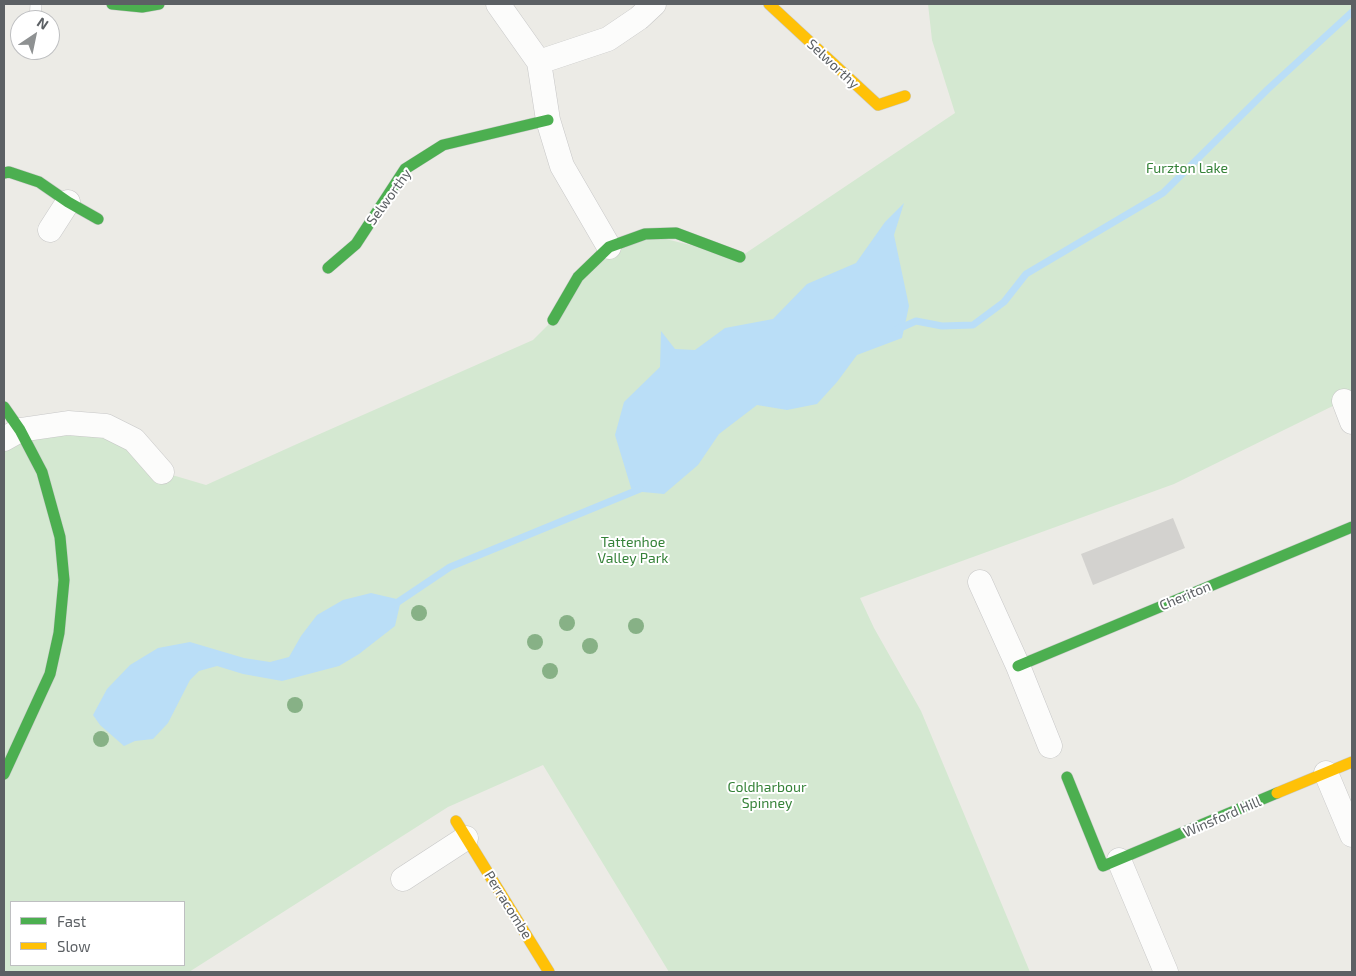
<!DOCTYPE html>
<style>
body{margin:0}
#map{position:relative;width:1356px;height:976px;overflow:hidden;background:#ecebe6;font-family:"Exo 2",sans-serif}
canvas{display:block}
.frame{position:absolute;inset:0;border:5px solid #5c6064;pointer-events:none}
.legend{position:absolute;left:10px;top:901px;width:175px;height:65px;box-sizing:border-box;background:#fff;border:1px solid #bebfc1;margin:0;padding:6px 9px;list-style:none;font-size:15px;color:#5c6064}
.legend li{display:flex;align-items:center;gap:10px;height:25px}
.legend b{width:25px;border:1px solid #bebfc1}
.north{position:absolute;left:10px;top:10px;width:50px;height:50px;box-sizing:border-box;background:#fff;border:1px solid #bebfc1;border-radius:50%;rotate:34deg;font-size:14px;font-weight:700;line-height:20px;text-align:center;color:#5c6064}
.north::after{content:'';display:block;margin:auto;width:18px;height:22px;background:#8e9192;clip-path:polygon(50% 0,100% 100%,50% 72%,0 100%)}
</style>
<div id="map">
<canvas width="1356" height="976"></canvas>
<div class="frame"></div>
<ul class="legend">
<li><b style="height:6px;background:#4caf50"></b>Fast</li>
<li><b style="height:6px;background:#ffc107"></b>Slow</li>
</ul>
<div class="north">N</div>
</div>
<script>
const c = document.querySelector('canvas').getContext('2d');
c.lineJoin = 'round';
function fillPath(path, color) { c.fillStyle = color; c.fill(path, 'evenodd'); }
const toPath = rows => new Path2D(rows.map(r => 'M' + r).join(''));
function stroke(path, color, width, dash) { c.strokeStyle = color; c.lineWidth = width; c.lineCap = dash ? 'butt' : 'round'; c.setLineDash(dash || []); c.stroke(path); }
function write(font, color, halo, rows, align = 'center') {
  c.font = font + ' "Exo 2",sans-serif'; c.lineWidth = 4; c.setLineDash([]); c.textBaseline = 'middle'; c.strokeStyle = halo; c.fillStyle = color; for (const [text, x, y, turn = 0] of rows) {
    c.save(); c.translate(x, y); c.rotate((+turn || 0) * Math.PI / 180); c.textAlign = isNaN(turn) ? turn : align; if (halo) c.strokeText(text, 0, 0); c.fillText(text, 0, 0); c.restore();
  }
}
const green = toPath([
 [928,4,1352,4,1352,422,1343,401,1174,484,860,598,874,628,921,711,1030,972,669,972,543,765,448,807,189,972,4,972,4,439,106,426,162,472,206,485,297,444,533,340,553,320,578,277,645,234,740,257,955,113,932,40],
 [11,902,184,902,184,965,11,965]
]);
const water = toPath([
 [904,203,894,235,909,306,902,338,857,355,837,382,817,404,787,410,757,405,719,434,698,465,664,494,632,491,615,435,624,402,660,367,661,331,675,349,695,350,725,328,773,319,807,284,856,263,885,222],
 [371,593,401,600,395,626,359,654,339,666,282,681,243,674,217,666,199,671,190,680,168,723,153,739,135,741,124,746,100,725,93,715,107,689,130,665,158,648,190,642,244,658,270,662,289,657,301,636,317,615,343,600]
]);
const stream = toPath([
 [896,330,916,321,942,326,973,325,1004,302,1026,274,1163,193,1268,89,1352,12],
 [395,604,450,567,640,489]
]);
const building = toPath([
 [1173,518,1185,548,1093,585,1081,554]
]);
const lane = toPath([
 [35,20,36,4]
]);
const street = toPath([
 [498,4,539,62,548,120,562,166,609,247],
 [539,62,608,39,639,18,654,4],
 [50,230,68,202],
 [1344,401,1352,422],
 [4,439,20,430,68,423,106,426,134,440,162,472],
 [980,582,1018,666,1050,746],
 [1326,773,1352,835],
 [1119,860,1166,972],
 [403,879,466,838]
]);
const fast = toPath([
 [112,4,142,7,159,4],
 [4,173,9,172,39,182,68,202,98,219],
 [328,268,356,244,405,169,443,145,548,120],
 [553,320,578,277,609,247,645,234,676,233,740,257],
 [4,407,20,430,42,472,60,537,64,580,59,633,50,674,4,774],
 [1018,666,1352,527],
 [1067,777,1103,866,1277,793]
]);
const slow = toPath([
 [769,4,878,105,905,96],
 [1277,793,1352,762],
 [456,821,549,972]
]);
const trees = [
 [419,613],
 [567,623],
 [636,626],
 [535,642],
 [590,646],
 [550,671],
 [295,705],
 [101,739]
];
const streetNames = [
 ["Selworthy",833,64,43],
 ["Selworthy",389,197,-54],
 ["Cheriton",1185,596,-23],
 ["Winsford Hill",1222,817,-23],
 ["Perracombe",508,905,58]
];
const parkNames = [
 ["Furzton Lake",1187,168],
 ["Tattenhoe",633,542],
 ["Valley Park",633,558],
 ["Coldharbour",767,787],
 ["Spinney",767,803]
];
fillPath(green, '#d4e8d1');
fillPath(water, '#badef7');
stroke(stream, '#badef7', 7);
fillPath(building, '#d3d2cf');
stroke(lane, '#c7c7c7', 12);
stroke(street, '#c7c7c7', 25);
stroke(fast, '#c8c9c8', 12);
stroke(slow, '#c8c9c8', 12);
stroke(lane, '#fcfcfb', 11);
stroke(street, '#fcfcfb', 24);
stroke(fast, '#4caf50', 11);
stroke(slow, '#ffc107', 11);
c.fillStyle = '#87b186';
for (const [x, y] of trees) { c.beginPath(); c.arc(x, y, 8, 0, 2 * Math.PI); c.fill(); }
write('14px', '#5c6064', '#fff', streetNames);
write('14px', '#358238', '#fff', parkNames);
</script>
